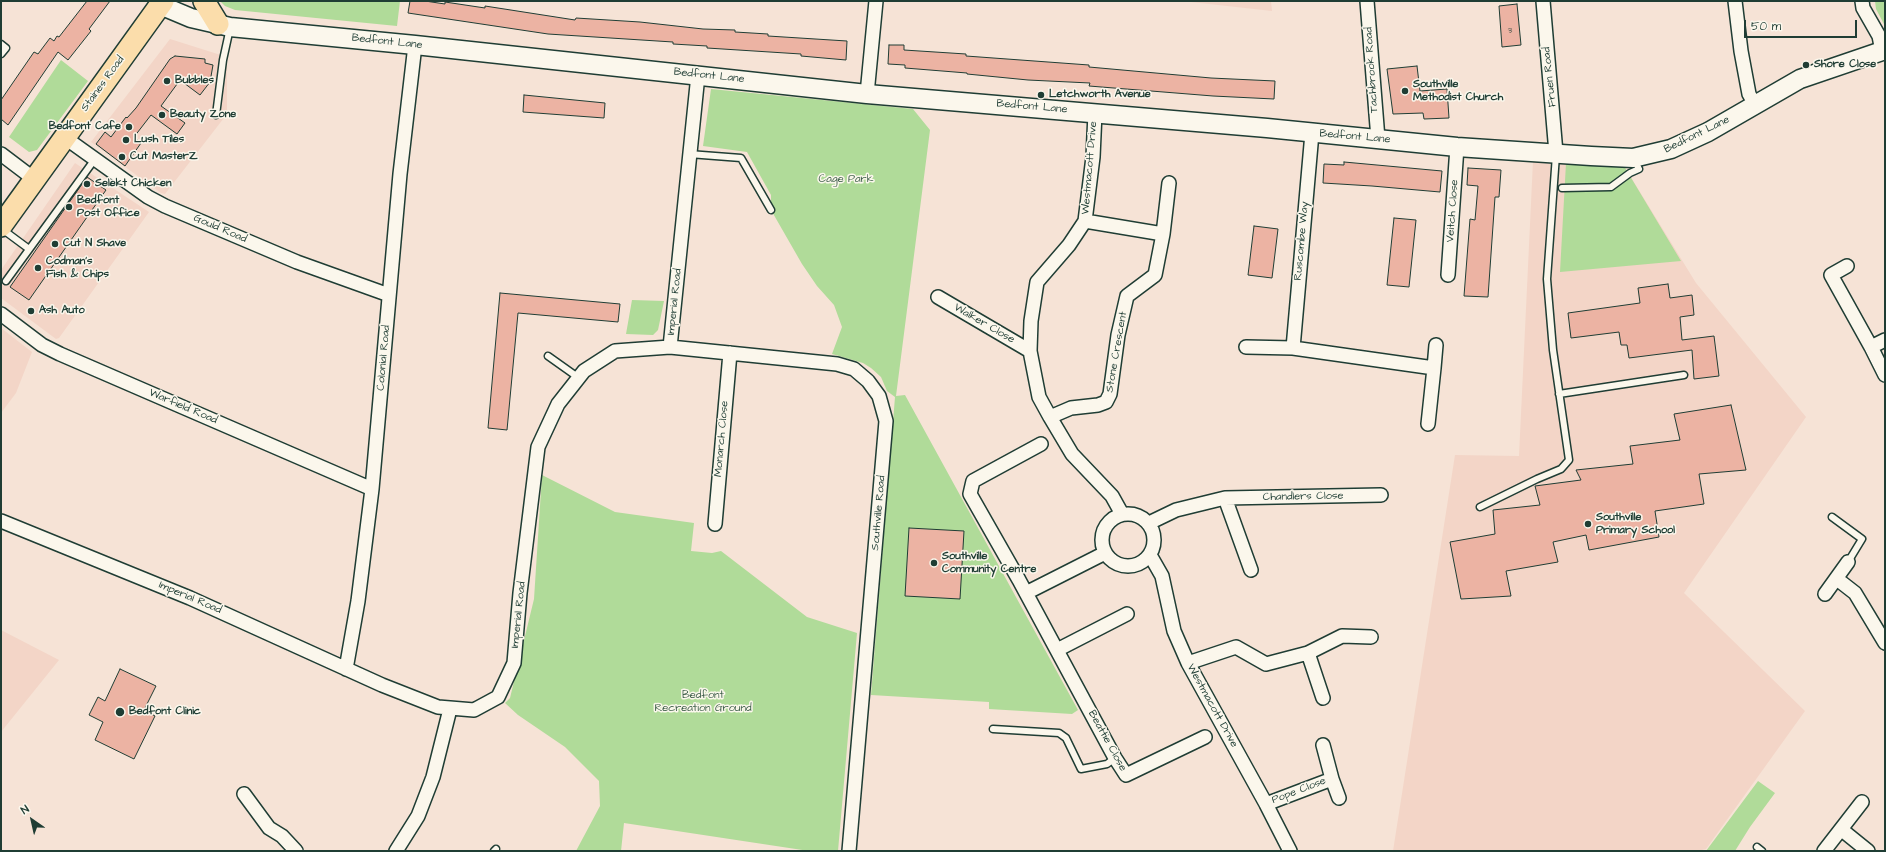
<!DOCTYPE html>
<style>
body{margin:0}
#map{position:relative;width:1886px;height:852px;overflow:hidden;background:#f6e3d6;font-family:"Architects Daughter",sans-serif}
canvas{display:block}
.frame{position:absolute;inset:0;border:2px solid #1f3d34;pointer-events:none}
.north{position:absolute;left:12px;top:800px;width:40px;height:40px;-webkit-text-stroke:3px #fbf7ec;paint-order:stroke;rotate:326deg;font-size:11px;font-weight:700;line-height:16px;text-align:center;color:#1f3d34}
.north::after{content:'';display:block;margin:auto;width:14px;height:18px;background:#1f3d34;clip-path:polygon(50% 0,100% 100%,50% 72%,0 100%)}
.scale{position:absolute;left:1744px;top:20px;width:113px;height:18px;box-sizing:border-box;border:2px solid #1f3d34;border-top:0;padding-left:5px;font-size:12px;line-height:14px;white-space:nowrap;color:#1f3d34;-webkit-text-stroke:3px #fbf7ec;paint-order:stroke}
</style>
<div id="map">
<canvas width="1886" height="852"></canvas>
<div class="frame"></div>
<div class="north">N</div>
<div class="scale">50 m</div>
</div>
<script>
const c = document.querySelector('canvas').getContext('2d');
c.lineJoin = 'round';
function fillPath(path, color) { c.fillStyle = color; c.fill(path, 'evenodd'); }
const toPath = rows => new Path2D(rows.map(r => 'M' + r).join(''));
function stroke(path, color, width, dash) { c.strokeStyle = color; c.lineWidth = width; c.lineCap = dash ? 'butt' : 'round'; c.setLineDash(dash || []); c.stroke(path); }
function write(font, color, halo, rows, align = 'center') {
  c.font = font + ' "Architects Daughter",sans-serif'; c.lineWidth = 3; c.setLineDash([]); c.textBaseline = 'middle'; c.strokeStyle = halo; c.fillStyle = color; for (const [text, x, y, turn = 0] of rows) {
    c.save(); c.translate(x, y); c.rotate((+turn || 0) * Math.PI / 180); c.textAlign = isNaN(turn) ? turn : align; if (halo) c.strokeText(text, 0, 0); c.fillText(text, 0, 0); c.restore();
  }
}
const built = toPath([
 [1182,1,1271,1,1272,11],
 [170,39,227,57,227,114,165,194,161,193,91,142],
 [1533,161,1624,166,1696,283,1806,417,1684,593,1805,711,1706,849,1698,851,1393,851,1455,455,1519,456],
 [75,163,149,212,59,338,56,339,1,298,1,270],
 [1,328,32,352,16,393,1,413],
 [1,630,59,660,1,732]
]);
const green = toPath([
 [220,1,400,1,397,26,235,10,225,6],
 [1875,1,1885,1,1885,26,1876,9],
 [61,60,88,81,37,150,29,152,9,137],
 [711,89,913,109,930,130,896,396,905,395,1078,710,1072,714,989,709,989,702,871,695,895,397,887,391,881,377,871,368,863,363,832,354,842,327,834,305,817,286,802,264,771,210,771,195,747,152,703,146],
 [1566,163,1624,166,1681,261,1560,272],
 [632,300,664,301,658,330,653,335,626,334],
 [542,475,615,512,694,523,691,551,712,553,721,551,807,617,857,633,838,851,809,851,624,823,621,851,576,851,600,806,599,781,565,747,518,715,505,703,510,698,534,599],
 [1758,781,1775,793,1750,827,1735,851,1706,851]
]);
const building = toPath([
 [87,1,110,1,89,29,91,31,68,60,58,52,8,125,1,119,1,100,34,52,38,54,50,38,54,41,57,36,59,37,87,1],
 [410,1,425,1,445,4,445,2,485,8,485,6,575,20,576,18,640,22,703,29,735,30,735,32,768,34,768,36,847,41,846,60,801,56,801,54,707,48,707,46,673,44,673,42,548,34,408,13,410,1],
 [1517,4,1521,45,1502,47,1499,6,1517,4],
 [889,45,904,45,904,50,966,54,966,56,1089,65,1089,67,1211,78,1275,81,1274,99,1213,96,1089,86,1090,83,1028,80,967,74,967,73,905,68,905,65,888,64,889,45],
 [175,56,205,59,205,63,213,65,210,82,200,95,180,80,161,106,185,123,177,134,151,115,134,137,141,143,125,166,96,144,105,132,111,137,126,117,127,118,136,108,170,59,175,56],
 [1417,66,1420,91,1447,89,1449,118,1424,119,1423,113,1393,114,1387,69,1417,66],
 [524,95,605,103,604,118,523,112,524,95],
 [1344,162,1442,171,1440,192,1372,186,1323,183,1324,164,1344,165,1344,162],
 [1468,168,1501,170,1499,197,1495,197,1488,297,1464,296,1470,219,1475,220,1478,186,1467,185,1468,168],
 [87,177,106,190,29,300,10,287,87,177],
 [1394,218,1416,220,1409,287,1387,285,1394,218],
 [1254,226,1278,229,1272,278,1248,275,1254,226],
 [1668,284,1670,298,1692,295,1694,315,1680,317,1682,340,1714,336,1719,376,1694,379,1692,350,1629,358,1627,345,1621,345,1619,332,1571,338,1568,313,1640,303,1638,288,1668,284],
 [500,293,620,304,618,322,518,313,507,430,488,428,500,293],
 [1731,405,1746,470,1699,474,1704,504,1655,511,1659,537,1589,550,1586,535,1553,542,1558,562,1506,571,1511,596,1461,599,1450,542,1495,534,1493,510,1540,505,1535,486,1581,480,1576,470,1633,464,1630,446,1680,440,1674,414,1731,405],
 [909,528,964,531,960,599,905,596,909,528],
 [120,669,156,686,144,710,155,716,134,759,95,740,103,722,89,715,98,697,105,701,120,669]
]);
const lane = toPath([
 [1,44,6,48,1,54],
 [216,115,223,60,230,28],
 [689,154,741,158,771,210],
 [1562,188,1611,187,1630,173,1639,169,1634,159],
 [2,229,29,249],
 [6,281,95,159],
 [548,356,579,378],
 [1559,394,1684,375],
 [1480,507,1537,479,1561,469,1569,460,1553,350,1547,279,1556,155],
 [1832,517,1862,539,1848,562],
 [993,729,1059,733,1066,738,1081,769,1107,764,1115,758],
 [1757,847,1762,851],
 [494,851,496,849]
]);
const street = toPath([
 [1367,1,1378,139],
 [1543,1,1556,153],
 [1735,1,1741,51,1749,94,1755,105],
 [1862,1,1863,8,1879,36,1882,51],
 [867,94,876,1],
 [1095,113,1093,157,1085,221,1069,245,1037,282,1031,321,1030,351,1039,397,1050,417,1072,454,1112,496,1122,514],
 [64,137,148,197,165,206,297,262,389,295],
 [1,154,34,179],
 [1085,221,1163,234],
 [1847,266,1831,275,1871,347],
 [1448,275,1457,147],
 [938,297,1030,351],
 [1,314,42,345,60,354,372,489],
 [1885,340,1871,347,1885,375],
 [670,347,698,75],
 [1246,347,1293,348,1312,133],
 [1293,348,1434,368,1428,424],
 [1434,368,1436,345],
 [1050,417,1071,408,1098,405,1106,402,1110,394,1118,335,1127,296,1155,275,1163,234,1169,183],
 [1041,444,973,481,970,494,1019,580,1115,758,1126,775,1205,737],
 [1225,498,1251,570],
 '1102 540a26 26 0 1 1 52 0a26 26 0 1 1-52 0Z',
 [1,521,190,598,382,685,438,707,474,710,498,697,514,663,520,593,538,447,558,404,584,371,615,351,670,347,837,364,854,369,868,381,879,396,886,421,849,851],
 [1149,523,1176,510,1225,498,1381,495],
 [715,524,730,353],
 [1150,555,1162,576,1174,631,1188,663,1266,804,1290,851],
 [1837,579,1855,593,1885,643],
 [1026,593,1105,553],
 [1825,594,1848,562],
 [1057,650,1127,614],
 [1308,653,1342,636,1371,637],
 [1188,663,1236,647,1266,664,1308,653,1323,698],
 [346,669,358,601,372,489,400,174,415,45],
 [1323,745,1332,779],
 [244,794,269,828,282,836,296,851],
 [1266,804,1332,779,1339,798],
 [1842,830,1868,851],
 [396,851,418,816,433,777,450,709],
 [1824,851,1862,802]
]);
const secondary = toPath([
 [160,5,191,18,230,27,415,45,867,94,1267,128,1457,147,1591,156,1633,158,1671,149,1708,132,1800,79,1885,50]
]);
const primary = toPath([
 [204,1,218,24],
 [1,226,163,1]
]);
const markers = [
 [1806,65,4,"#1f3d34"],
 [167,81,4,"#1f3d34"],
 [1405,91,4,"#1f3d34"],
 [1041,95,4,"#1f3d34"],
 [162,115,4,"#1f3d34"],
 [129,127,4,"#1f3d34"],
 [126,140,4,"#1f3d34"],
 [122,157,4,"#1f3d34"],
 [87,184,4,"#1f3d34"],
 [69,207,4,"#1f3d34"],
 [55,244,4,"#1f3d34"],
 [38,268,4,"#1f3d34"],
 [31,311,4,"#1f3d34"],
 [1588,524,4,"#1f3d34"],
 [934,563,4,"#1f3d34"],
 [120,712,5,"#1f3d34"]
];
const numberNames = [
 ["3",1510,31]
];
const streetNames = [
 ["Bedfont Lane",387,42,6],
 ["Tachbrook Road",1372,70,-94],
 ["Bedfont Lane",709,76,6],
 ["Fruen Road",1550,77,-96],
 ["Staines Road",103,84,-54],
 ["Bedfont Lane",1032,107,5],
 ["Bedfont Lane",1697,135,-26],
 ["Bedfont Lane",1355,137,5],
 ["Westmacott Drive",1090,168,-85],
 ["Veitch Close",1453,211,-86],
 ["Gould Road",220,229,23],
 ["Ruscombe Way",1302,241,-85],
 ["Imperial Road",675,302,-84],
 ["Walker Close",984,324,30],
 ["Stone Crescent",1117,352,-80],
 ["Colonial Road",384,358,-85],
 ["Warfield Road",183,407,23],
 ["Monarch Close",722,439,-85],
 ["Chandlers Close",1303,497,-1],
 ["Southville Road",879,513,-85],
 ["Imperial Road",190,598,23],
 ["Imperial Road",519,615,-84],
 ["Westmacott Drive",1212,706,61],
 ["Beattie Close",1107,741,61],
 ["Pope Close",1299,791,-21]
];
const poiNames = [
 ["Shore Close",1814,65],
 ["Bubbles",175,81],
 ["Southville",1413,85],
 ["Methodist Church",1413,98],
 ["Letchworth Avenue",1049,95],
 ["Beauty Zone",170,115],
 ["Bedfont Cafe",121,127,"right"],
 ["Lush Tiles",134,140],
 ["Cut MasterZ",130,157],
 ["Selekt Chicken",95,184],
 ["Bedfont",77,201],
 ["Post Office",77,214],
 ["Cut N Shave",63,244],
 ["Codman's",46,262],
 ["Fish & Chips",46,275],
 ["Ash Auto",39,311],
 ["Southville",1596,518],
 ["Primary School",1596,531],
 ["Southville",942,557],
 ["Community Centre",942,570],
 ["Bedfont Clinic",129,712]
];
const parkNames = [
 ["Cage Park",846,180],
 ["Bedfont",703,696],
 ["Recreation Ground",703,709]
];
fillPath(built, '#f3d5c7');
fillPath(green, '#b0db99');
fillPath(building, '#ecb3a3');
stroke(building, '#1f3d34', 1);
stroke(lane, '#1f3d34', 9);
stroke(street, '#1f3d34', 16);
stroke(secondary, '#1f3d34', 21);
stroke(primary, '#1f3d34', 24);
stroke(lane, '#fbf7ec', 6);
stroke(street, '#fbf7ec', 13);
stroke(secondary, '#fbf7ec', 18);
stroke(primary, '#fbddab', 21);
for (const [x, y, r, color] of markers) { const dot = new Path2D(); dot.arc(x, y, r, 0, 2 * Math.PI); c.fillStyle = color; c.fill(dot); stroke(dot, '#fbf7ec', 1.5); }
write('9px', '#525a50', null, numberNames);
write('11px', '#1f3d34', '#fbf7ec', streetNames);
write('bold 11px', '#1f3d34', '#fbf7ec', poiNames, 'left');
write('11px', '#3c5d48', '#fbf7ec', parkNames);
</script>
